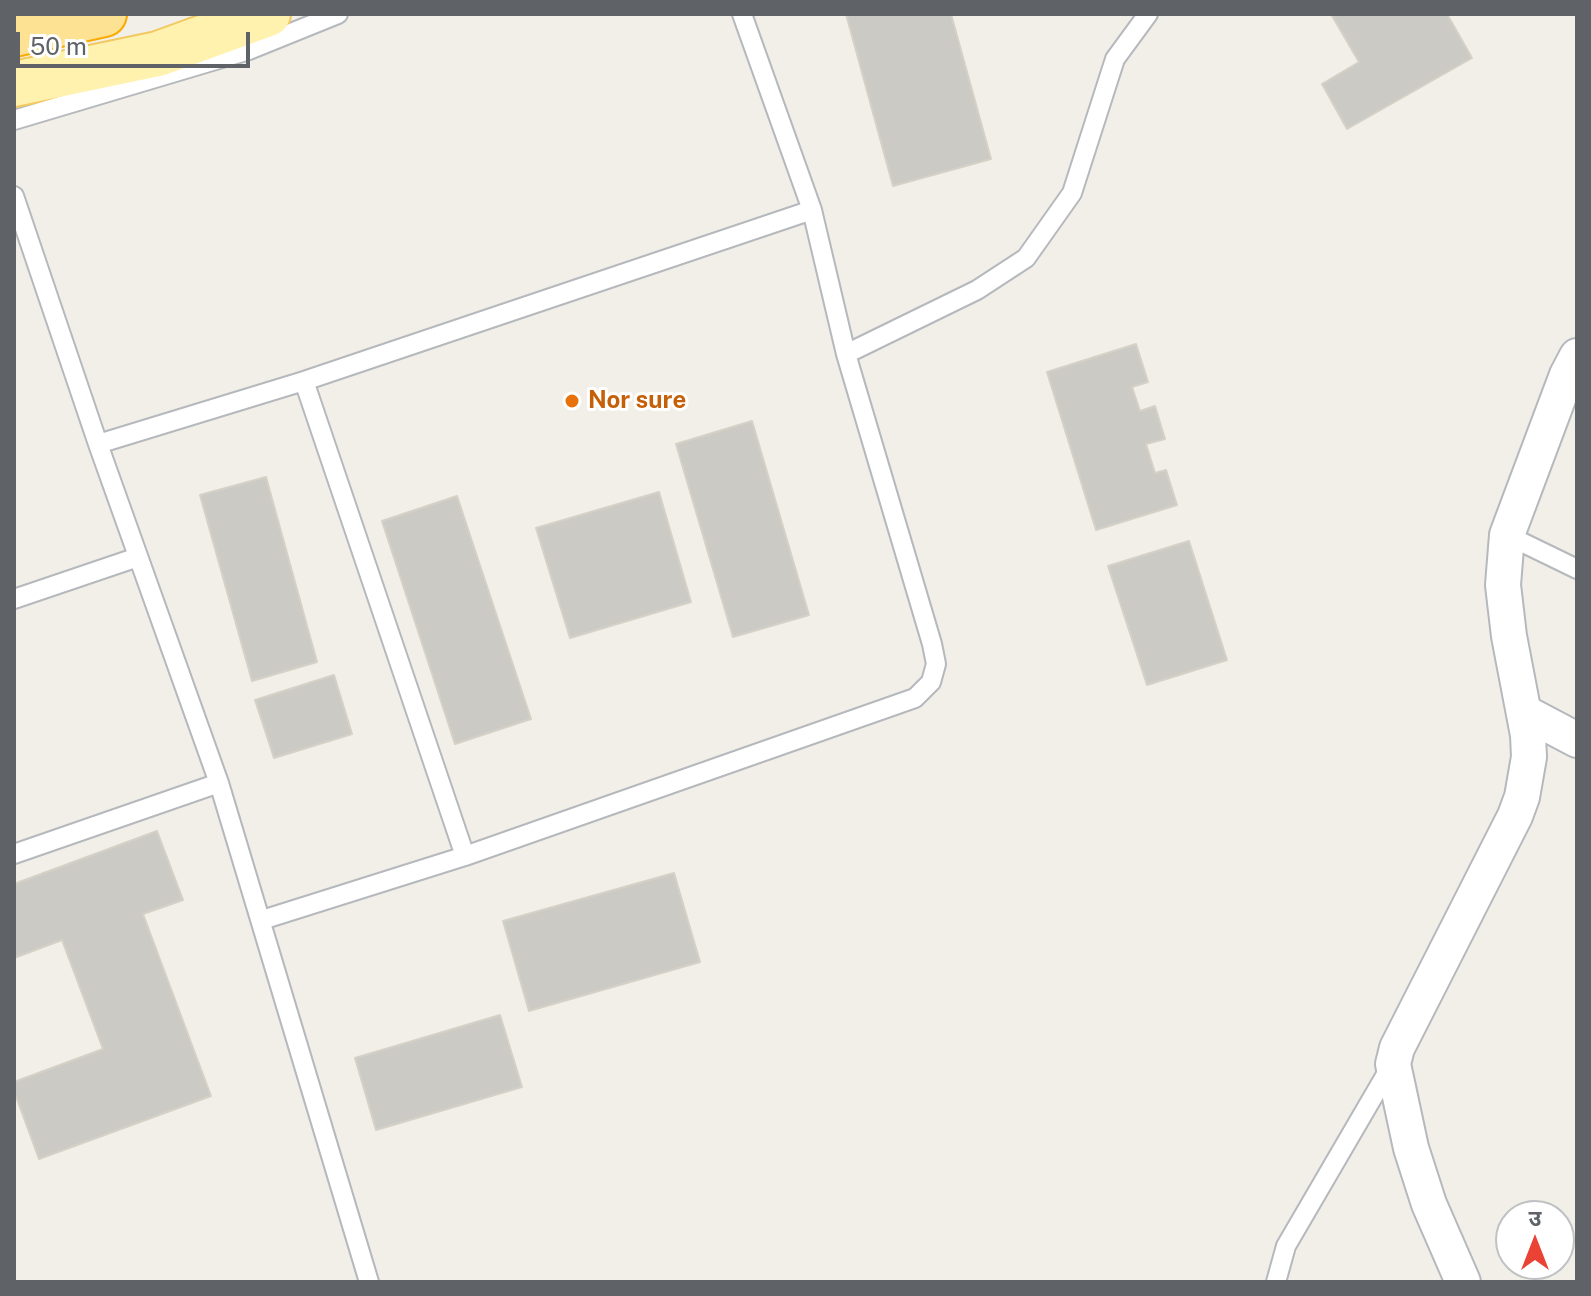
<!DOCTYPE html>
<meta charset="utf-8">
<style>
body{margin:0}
#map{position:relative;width:1591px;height:1296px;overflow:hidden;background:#f1efe8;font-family:"Public Sans","Noto Sans Devanagari",sans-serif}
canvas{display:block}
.frame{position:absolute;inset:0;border:16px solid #5f6368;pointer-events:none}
.north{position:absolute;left:1495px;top:1200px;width:80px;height:80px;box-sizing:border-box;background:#fff;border:2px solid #bfc1c3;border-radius:50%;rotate:0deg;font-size:22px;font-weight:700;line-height:32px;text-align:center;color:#5f6368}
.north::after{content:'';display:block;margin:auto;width:28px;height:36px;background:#ea4335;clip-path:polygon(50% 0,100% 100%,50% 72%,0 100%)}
.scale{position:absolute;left:16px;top:32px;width:234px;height:36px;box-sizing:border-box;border:4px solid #5f6368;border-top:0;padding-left:10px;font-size:24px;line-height:28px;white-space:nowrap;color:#5f6368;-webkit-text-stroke:6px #fff;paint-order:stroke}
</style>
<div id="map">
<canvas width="1591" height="1296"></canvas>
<div class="frame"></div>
<div class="north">उ</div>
<div class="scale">50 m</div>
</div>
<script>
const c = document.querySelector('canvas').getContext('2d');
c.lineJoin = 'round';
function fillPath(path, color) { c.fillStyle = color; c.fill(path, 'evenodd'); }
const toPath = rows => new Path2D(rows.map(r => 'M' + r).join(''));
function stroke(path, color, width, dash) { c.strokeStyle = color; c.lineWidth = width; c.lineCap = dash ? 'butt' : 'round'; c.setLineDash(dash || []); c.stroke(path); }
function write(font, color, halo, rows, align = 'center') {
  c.font = font + ' "Public Sans",sans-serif'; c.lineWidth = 6; c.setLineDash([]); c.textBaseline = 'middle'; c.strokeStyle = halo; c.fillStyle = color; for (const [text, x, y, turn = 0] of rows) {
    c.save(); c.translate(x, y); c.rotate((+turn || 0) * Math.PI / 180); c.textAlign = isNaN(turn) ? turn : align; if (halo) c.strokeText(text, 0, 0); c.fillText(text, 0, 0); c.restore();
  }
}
const building = toPath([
 [846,14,951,14,991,159,893,186,846,14],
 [1331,14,1447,14,1472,58,1347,129,1322,84,1359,62,1331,14],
 [1136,344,1148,382,1132,387,1140,411,1155,406,1165,439,1146,444,1155,473,1166,470,1177,505,1096,530,1047,372,1136,344],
 [752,421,809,615,733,637,676,444,752,421],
 [266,477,317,662,252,681,200,495,266,477],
 [659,492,691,602,570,638,536,528,659,492],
 [457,496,531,719,455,744,382,521,457,496],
 [1189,541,1227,660,1147,685,1108,566,1189,541],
 [334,675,352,734,274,758,255,700,334,675],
 [157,831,183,900,143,914,211,1096,39,1159,14,1091,14,1082,103,1049,62,940,14,958,14,884,157,831],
 [674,873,700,962,529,1011,503,921,674,873],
 [500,1015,522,1087,376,1130,355,1058,500,1015]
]);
const lane = toPath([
 [14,120,249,50,338,14],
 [14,196,98,444,219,783,369,1282],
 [846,354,977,290,1026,258,1072,193,1115,59,1148,14],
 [304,381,465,856],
 [98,444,304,381,812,210],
 [1507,535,1577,569],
 [14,599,138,557],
 [14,854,219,783],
 [262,920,465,856,915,698,931,682,936,664,932,644,846,354,812,210,742,14],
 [1276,1282,1286,1246,1391,1066]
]);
const street = toPath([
 [1524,712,1577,740],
 [1463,1282,1429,1204,1411,1148,1393,1064,1397,1048,1515,816,1522,797,1529,757,1528,735,1509,636,1503,585,1507,535,1567,375,1577,356]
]);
const primary = toPath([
 [14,84,158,54,268,14]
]);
const highway = toPath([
 [14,34,104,14]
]);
const markers = [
 [572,401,8,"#e8710a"]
];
const foodNames = [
 ["Nor sure",588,401]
];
fillPath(building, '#cccac5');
stroke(building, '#d6d1c6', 2);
stroke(lane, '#b5b8bc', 22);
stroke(street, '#b5b8bc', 38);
stroke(primary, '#f2c960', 48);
stroke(highway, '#f9ab00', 48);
stroke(lane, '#fff', 18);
stroke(street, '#fff', 34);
stroke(primary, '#fff2af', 44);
stroke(highway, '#fde293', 44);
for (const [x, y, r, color] of markers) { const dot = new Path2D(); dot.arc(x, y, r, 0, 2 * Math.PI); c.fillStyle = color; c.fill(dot); stroke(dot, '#fff', 3); }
write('bold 24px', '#c56008', '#fff', foodNames, 'left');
</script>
